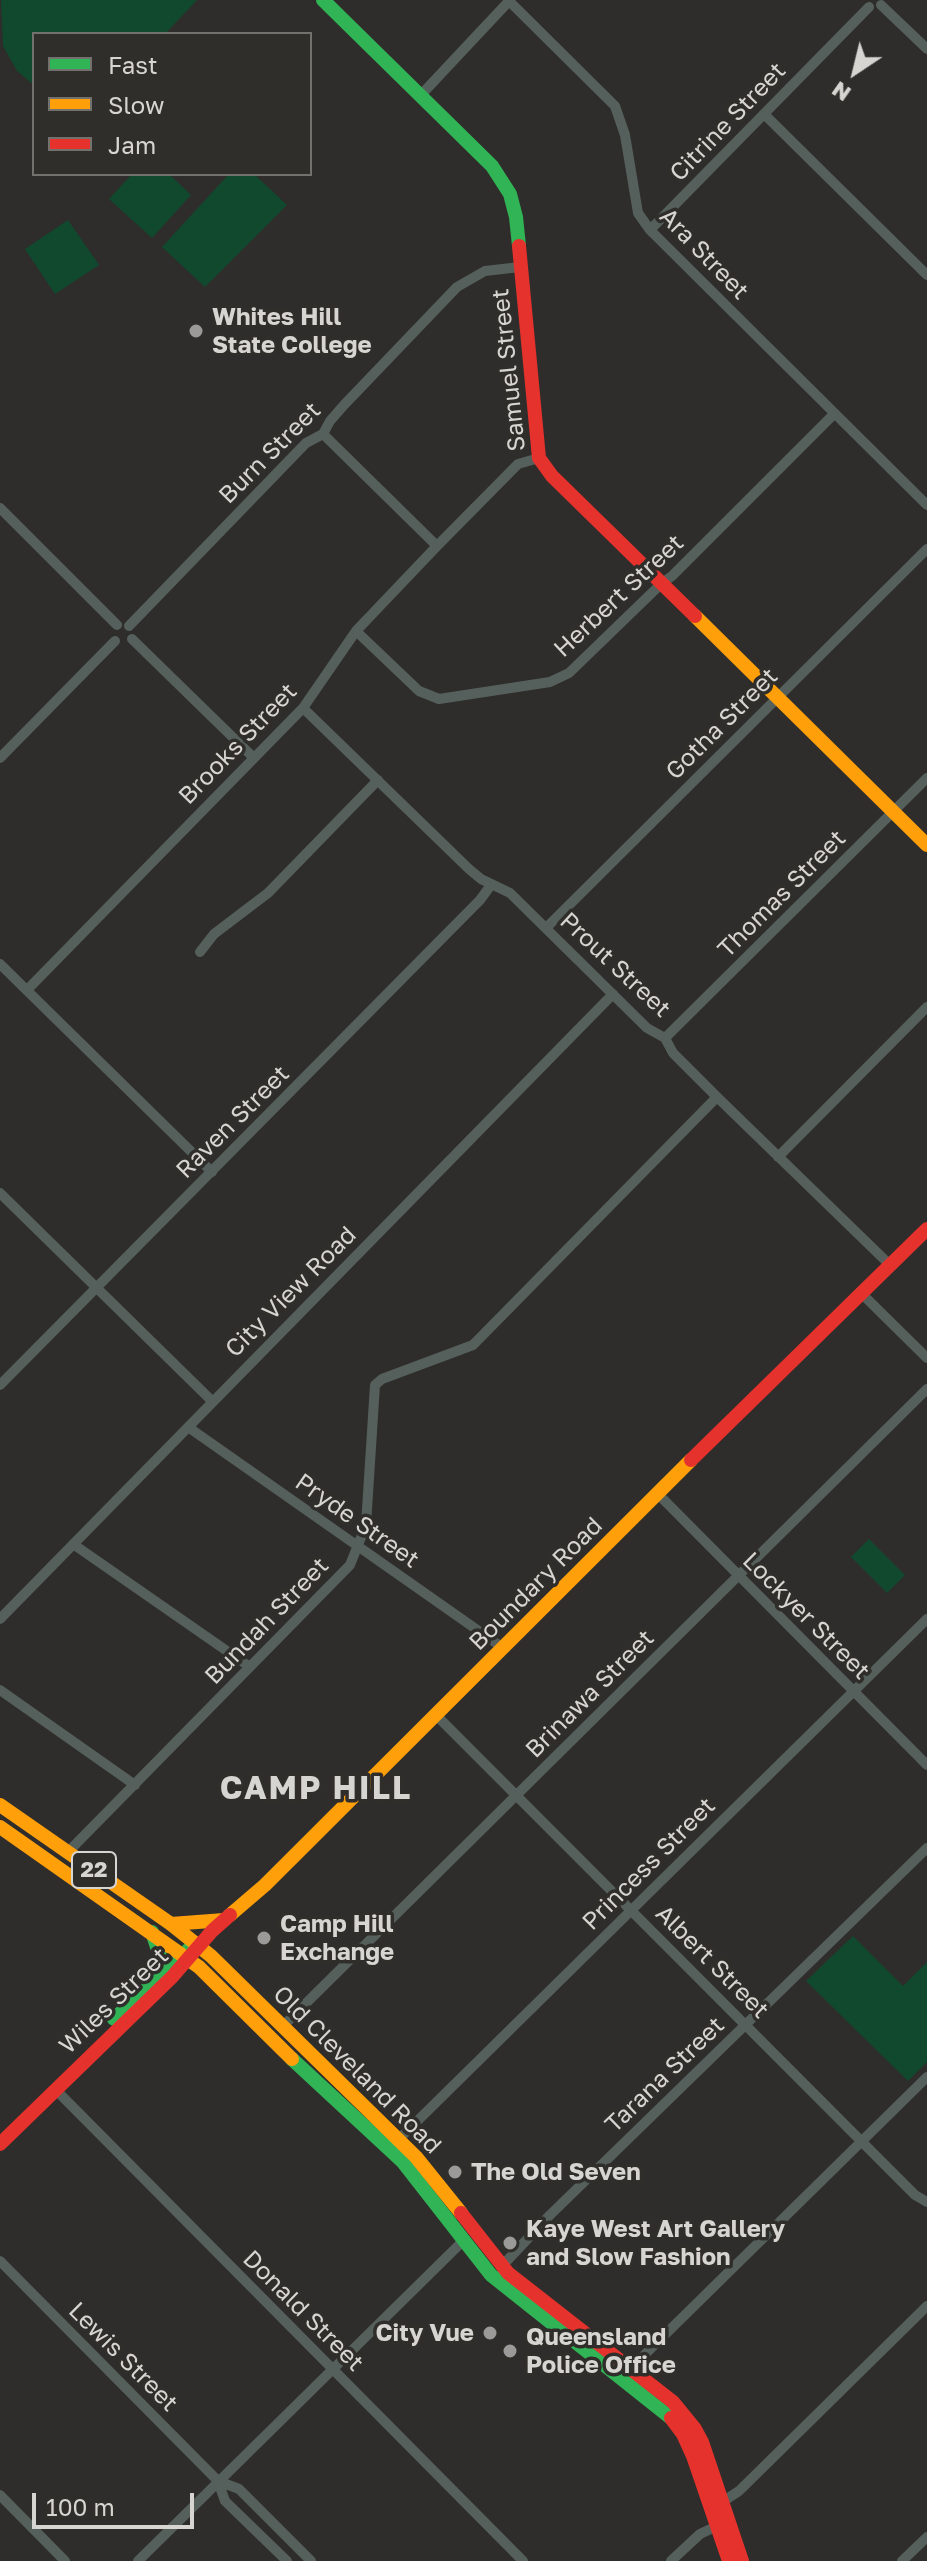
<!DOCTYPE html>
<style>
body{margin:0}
#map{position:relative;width:927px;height:2561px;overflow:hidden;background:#2f2d2b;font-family:"Golos Text",sans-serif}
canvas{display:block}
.legend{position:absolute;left:32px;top:32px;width:280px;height:144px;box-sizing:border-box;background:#302e2a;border:2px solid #73716d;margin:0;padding:10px 14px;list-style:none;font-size:24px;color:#d7d5d2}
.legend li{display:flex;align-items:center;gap:16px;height:40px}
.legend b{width:40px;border:2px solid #73716d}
.north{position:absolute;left:815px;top:32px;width:80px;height:80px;-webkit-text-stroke:6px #302e2a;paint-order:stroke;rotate:215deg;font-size:22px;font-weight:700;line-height:32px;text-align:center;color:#d7d5d2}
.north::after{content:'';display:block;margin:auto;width:28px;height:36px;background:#d7d5d2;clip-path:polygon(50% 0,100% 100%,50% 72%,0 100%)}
.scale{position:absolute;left:32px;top:2493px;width:162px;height:36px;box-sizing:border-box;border:4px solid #d7d5d2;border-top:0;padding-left:10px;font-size:24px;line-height:28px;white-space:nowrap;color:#d7d5d2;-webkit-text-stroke:6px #302e2a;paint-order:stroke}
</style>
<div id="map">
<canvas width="927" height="2561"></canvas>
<ul class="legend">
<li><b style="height:10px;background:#30b455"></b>Fast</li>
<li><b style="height:10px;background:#ff9f0a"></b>Slow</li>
<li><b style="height:10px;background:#e5322d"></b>Jam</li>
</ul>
<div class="north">N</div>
<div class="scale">100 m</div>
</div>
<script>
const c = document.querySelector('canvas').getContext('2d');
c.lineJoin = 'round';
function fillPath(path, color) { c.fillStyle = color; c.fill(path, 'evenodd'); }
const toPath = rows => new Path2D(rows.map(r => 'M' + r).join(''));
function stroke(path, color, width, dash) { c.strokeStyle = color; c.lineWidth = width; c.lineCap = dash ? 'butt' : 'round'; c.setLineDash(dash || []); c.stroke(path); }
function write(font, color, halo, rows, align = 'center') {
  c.font = font + ' "Golos Text",sans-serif'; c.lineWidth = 7; c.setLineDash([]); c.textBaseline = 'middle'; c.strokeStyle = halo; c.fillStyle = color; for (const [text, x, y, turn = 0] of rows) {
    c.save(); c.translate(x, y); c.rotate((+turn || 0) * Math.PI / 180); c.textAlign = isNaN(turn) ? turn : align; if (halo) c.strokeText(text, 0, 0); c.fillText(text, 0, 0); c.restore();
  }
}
const green = toPath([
 [1,0,197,0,165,34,34,34,34,85,17,71,3,46],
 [132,174,169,174,191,195,152,238,109,199],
 [229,174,254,174,287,205,205,287,162,247],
 [68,220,99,265,55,294,25,249],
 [869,1539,905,1575,887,1593,851,1557],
 [853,1936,903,1986,927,1962,927,2062,908,2081,806,1981]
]);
const street = toPath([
 [509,1,615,106,625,135,638,213,650,230,927,505],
 [881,5,927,49],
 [420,96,510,0],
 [764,114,927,275],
 [650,230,869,7],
 [323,434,437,546],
 [0,508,117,625],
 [129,626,306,443,323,434,330,421,344,405,457,287,485,271,520,267],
 [356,631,419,691,439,699,550,682,569,673,661,584,672,576,834,414],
 [132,639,254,758],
 [303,708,469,869,481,879,510,893,647,1028,665,1038,673,1053,717,1097,889,1264],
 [0,758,115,641],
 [546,928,927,549],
 [200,952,214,934,268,893,378,780],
 [0,964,212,1172],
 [27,990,303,708,356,631,437,546,518,464,539,458],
 [665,1038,927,778],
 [778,1157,927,1007],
 [0,1193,212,1401],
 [860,1292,927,1358],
 [0,1385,480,900,491,885],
 [188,1427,503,1648],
 [658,1494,927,1765],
 [73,1544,250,1667],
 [0,1619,613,994],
 [0,1690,135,1785],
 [435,1714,915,2195,927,2202],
 [68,1852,350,1565,366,1525,375,1385,382,1379,473,1345,717,1097],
 [282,2027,927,1389],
 [55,2089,523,2561],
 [399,2139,927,1619],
 [0,2261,218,2481,239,2489,311,2561],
 [502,2266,550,2215,927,1848],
 [630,2369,927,2077],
 [218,2481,225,2501,287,2561],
 [0,2495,65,2561],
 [722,2502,739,2491,927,2306],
 [138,2561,463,2241],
 [671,2561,700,2534,717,2526],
 [902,2561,927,2537]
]);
const fast = toPath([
 [323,0,492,166,510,194,516,217,519,246],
 [152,1932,160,1956,160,1974],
 [114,2019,189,1949],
 [292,2059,402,2161,491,2275,671,2418]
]);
const slow = toPath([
 [695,616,927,845],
 [0,1805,171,1924,211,1956,416,2157,461,2213],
 [0,1827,199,1967,292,2059],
 [230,1915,265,1885,691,1460],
 [171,1924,224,1920]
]);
const jam = toPath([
 [519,246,539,458,552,476,695,616],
 [691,1460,927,1229],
 [0,2144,172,1977,212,1931,230,1915],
 [461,2213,508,2273,673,2402,695,2429,702,2442,742,2561],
 [671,2418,683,2434,693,2456,729,2561]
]);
const markers = [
 [196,331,8,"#9c9a98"],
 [264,1938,8,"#9c9a98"],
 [455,2172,8,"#9c9a98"],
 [510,2243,8,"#9c9a98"],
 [490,2333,8,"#9c9a98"],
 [510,2351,8,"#9c9a98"]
];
const shields = [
 [94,1870,44]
];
const shieldNames = [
 ["22",94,1870]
];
const streetNames = [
 ["Citrine Street",728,122,-46],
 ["Ara Street",704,254,46],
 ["Samuel Street",509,370,-96],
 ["Burn Street",270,453,-45],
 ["Herbert Street",619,596,-43],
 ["Gotha Street",722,724,-45],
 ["Brooks Street",238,744,-46],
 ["Thomas Street",782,894,-45],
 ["Prout Street",615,965,43],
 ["Raven Street",233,1122,-45],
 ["City View Road",291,1292,-45],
 ["Pryde Street",357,1521,35],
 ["Boundary Road",536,1584,-45],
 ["Lockyer Street",806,1616,45],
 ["Bundah Street",267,1621,-46],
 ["Brinawa Street",590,1694,-45],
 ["Princess Street",649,1864,-45],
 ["Albert Street",712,1962,45],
 ["Wiles Street",114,2001,-44],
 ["Old Cleveland Road",357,2070,45],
 ["Tarana Street",665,2075,-44],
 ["Donald Street",303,2311,45],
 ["Lewis Street",123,2357,45]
];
const poiNames = [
 ["Whites Hill",212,317],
 ["State College",212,345],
 ["Camp Hill",280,1924],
 ["Exchange",280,1952],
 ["The Old Seven",471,2172],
 ["Kaye West Art Gallery",526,2229],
 ["and Slow Fashion",526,2257],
 ["City Vue",474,2333,"right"],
 ["Queensland",526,2337],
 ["Police Office",526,2365]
];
const districtNames = [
 ["CAMP HILL",316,1789]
];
fillPath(green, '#10492e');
stroke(street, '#55605c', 10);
stroke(fast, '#30b455', 14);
stroke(slow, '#ff9f0a', 14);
stroke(jam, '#e5322d', 14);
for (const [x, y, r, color] of markers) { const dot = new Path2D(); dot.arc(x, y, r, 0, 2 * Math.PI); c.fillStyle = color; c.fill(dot); stroke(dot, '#302e2a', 3); }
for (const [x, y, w] of shields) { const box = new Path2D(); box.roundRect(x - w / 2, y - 18, w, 36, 6); c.fillStyle = '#302e2a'; c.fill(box); stroke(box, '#d7d5d2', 2); }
write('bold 22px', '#d7d5d2', null, shieldNames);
write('24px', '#d7d5d2', '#302e2a', streetNames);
write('bold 24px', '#d7d5d2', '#302e2a', poiNames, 'left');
c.letterSpacing = '2px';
write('bold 32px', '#d7d5d2', '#302e2a', districtNames);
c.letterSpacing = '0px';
</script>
